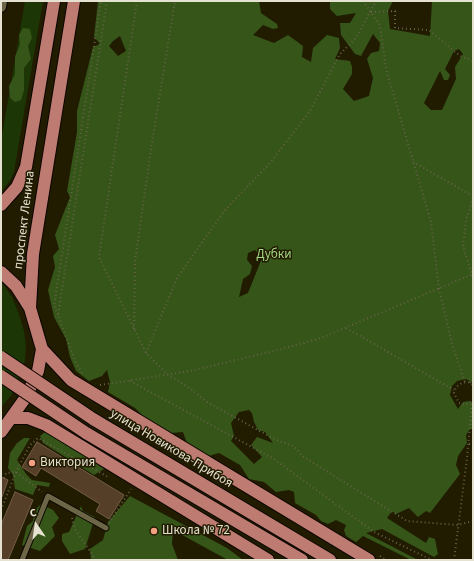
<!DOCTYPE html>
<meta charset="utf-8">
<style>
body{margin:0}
#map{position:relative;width:474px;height:561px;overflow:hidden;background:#211b00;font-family:"Source Sans 3",sans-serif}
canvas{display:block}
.frame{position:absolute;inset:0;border:2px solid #e6e2d1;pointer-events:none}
.north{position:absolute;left:16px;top:505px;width:40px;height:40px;-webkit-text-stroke:3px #211b00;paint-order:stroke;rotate:347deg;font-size:11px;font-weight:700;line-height:16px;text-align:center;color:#e6e2d1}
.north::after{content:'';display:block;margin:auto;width:14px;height:18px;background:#e6e2d1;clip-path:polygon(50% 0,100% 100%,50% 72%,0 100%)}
</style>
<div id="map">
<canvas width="474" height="561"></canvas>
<div class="frame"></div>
<div class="north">С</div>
</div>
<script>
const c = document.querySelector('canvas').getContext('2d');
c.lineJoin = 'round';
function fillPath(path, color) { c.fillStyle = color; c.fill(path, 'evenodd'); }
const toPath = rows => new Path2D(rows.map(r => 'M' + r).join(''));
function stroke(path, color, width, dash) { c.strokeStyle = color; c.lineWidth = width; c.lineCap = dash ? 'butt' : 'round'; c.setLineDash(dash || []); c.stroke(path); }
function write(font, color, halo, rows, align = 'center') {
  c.font = font + ' "Source Sans 3",sans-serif'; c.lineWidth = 3; c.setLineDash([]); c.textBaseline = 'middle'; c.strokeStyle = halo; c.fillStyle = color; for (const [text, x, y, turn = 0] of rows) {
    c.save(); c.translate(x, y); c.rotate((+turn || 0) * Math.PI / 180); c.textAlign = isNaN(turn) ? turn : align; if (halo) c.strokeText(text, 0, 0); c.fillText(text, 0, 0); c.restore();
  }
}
const green = toPath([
 [25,1,43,1,14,172,11,179,1,192,1,141],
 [1,281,12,297,19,314,24,331,26,346,25,361,11,396,1,407]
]);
const forest = toPath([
 [98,1,259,1,261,13,277,24,278,28,273,29,263,25,253,35,274,43,288,35,303,46,302,57,311,62,313,48,327,35,339,38,340,48,335,59,350,61,352,67,352,74,343,89,354,101,369,96,373,78,367,59,371,53,379,51,380,43,373,34,361,56,355,54,341,35,340,23,350,23,356,13,337,16,330,9,330,1,393,1,388,11,390,29,430,36,432,1,473,1,473,383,466,379,457,381,452,386,450,395,458,409,463,402,469,401,473,403,473,429,470,429,466,435,467,443,458,456,456,465,460,474,430,513,426,511,418,517,409,508,396,514,392,511,387,518,426,543,429,537,435,539,438,554,434,557,382,529,366,533,418,560,411,560,363,536,356,542,346,536,344,530,346,525,336,520,328,524,321,521,316,515,295,503,294,492,289,490,276,492,264,482,249,479,240,465,219,453,209,456,187,443,183,432,171,433,155,428,135,408,108,392,110,382,107,370,102,376,89,381,76,371,70,357,66,339,54,317,48,290,55,267,53,256,59,249,55,235,70,197,67,191,77,132,77,111,93,47,100,44,94,37],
 [120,36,126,51,118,56,109,46,113,41],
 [459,49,463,54,455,67,456,79,442,110,431,110,424,103,440,71,444,80,448,80,450,75,445,69,454,51],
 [255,250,262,258,248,293,239,297,243,279,250,274,252,266,247,260,248,253],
 [249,410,252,413,254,422,258,430,265,432,273,443,257,437,251,445,262,457,254,464,231,441,234,436,231,423,239,412],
 [23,28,30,29,32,38,28,46,31,59,24,68,24,90,21,100,15,102,10,98,9,86,15,74,15,57,20,44,19,35],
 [45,432,80,452,104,469,94,475,43,443,40,436],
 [24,438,30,438,17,460,26,474,32,480,50,483,49,487,37,485,33,495,15,489,13,475,8,468,10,453,17,443],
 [130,496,227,548,243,560,228,560,173,530,172,544,178,560,91,560,90,549,103,540,108,522],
 [41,504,53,510,59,518,52,527,55,536,40,551,22,545,27,526,33,521,34,511],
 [81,506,83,511,95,517,85,549,70,554,62,541,62,534,69,532]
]);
const building = toPath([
 [37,442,124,495,109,519,96,511,100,504,41,468,36,476,22,467,37,442],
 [1,477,8,480,2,497,1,497,1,477],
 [15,492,33,500,8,560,1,560,1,525,15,492]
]);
const path = toPath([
 [137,1,99,257,146,353,167,374,191,389,207,402,276,440,294,446,302,456,407,521,458,525,473,521],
 [363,1,380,25,386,69,431,222,439,289,452,344,465,382],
 [371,12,395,11,395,28,429,30,460,56,473,61],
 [413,162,473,196],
 [473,198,466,221,463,246,473,278],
 [58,315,54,306,101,1],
 [346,328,454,390],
 [134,329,135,261,151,149,175,1],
 [146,353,177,278,225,210,270,163,310,111,340,54,356,38,376,1],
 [82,373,76,363,58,315,107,1],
 [130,381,274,459,374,532,432,560],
 [470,383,473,379],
 [100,385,190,371,282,349,321,338,473,274],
 [471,402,465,405,459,403,454,393,456,387,462,383,468,382,473,385],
 [469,444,473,443],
 [4,478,6,473,16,472,42,492],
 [1,510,16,472,30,445,38,438,108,477],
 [72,518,75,529,96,560],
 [109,523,131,489],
 [380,556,386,560],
 [454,560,467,458,472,402]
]);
const lane = toPath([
 [22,560,48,496,106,528]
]);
const street = toPath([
 [1,7,2,1]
]);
const primary = toPath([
 [1,205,17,187,26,167,54,1],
 [1,272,16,286,30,308],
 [42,349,71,380,369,560],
 [12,418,28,418,46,425,268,560],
 [93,419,330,560],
 [1,432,26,397,38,371,42,349,30,308,33,254,74,1],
 [86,433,302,560]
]);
const primaryBridge = toPath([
 [1,357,93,419],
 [1,376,86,433]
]);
const markers = [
 [32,463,4,"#f3a082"],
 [154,531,4,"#f3a082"]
];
const streetNames = [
 ["проспект Ленина",25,220,-83],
 ["улица Новикова-Прибоя",171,449,31]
];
const parkNames = [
 ["Дубки",274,255]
];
const poiNames = [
 ["Виктория",40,463],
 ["Школа № 72",162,531]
];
fillPath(green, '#1d3605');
fillPath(forest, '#365619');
fillPath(building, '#553f29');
stroke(building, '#745d46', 1);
stroke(lane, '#0b0500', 7);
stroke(street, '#0b0500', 12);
stroke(primary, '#0b0500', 14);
stroke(path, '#666149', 2, [1, 3]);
stroke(lane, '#6c6546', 5);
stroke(street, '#6c6546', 10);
stroke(primary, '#be7b71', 12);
stroke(primaryBridge, '#0b0500', 14, []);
stroke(primaryBridge, '#be7b71', 12);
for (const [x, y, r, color] of markers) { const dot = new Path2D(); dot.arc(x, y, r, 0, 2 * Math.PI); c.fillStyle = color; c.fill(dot); stroke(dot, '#211b00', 1.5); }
write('13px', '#e6e2d1', '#211b00', streetNames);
write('13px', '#a5d781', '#211b00', parkNames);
write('13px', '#e6e2d1', '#211b00', poiNames, 'left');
</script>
